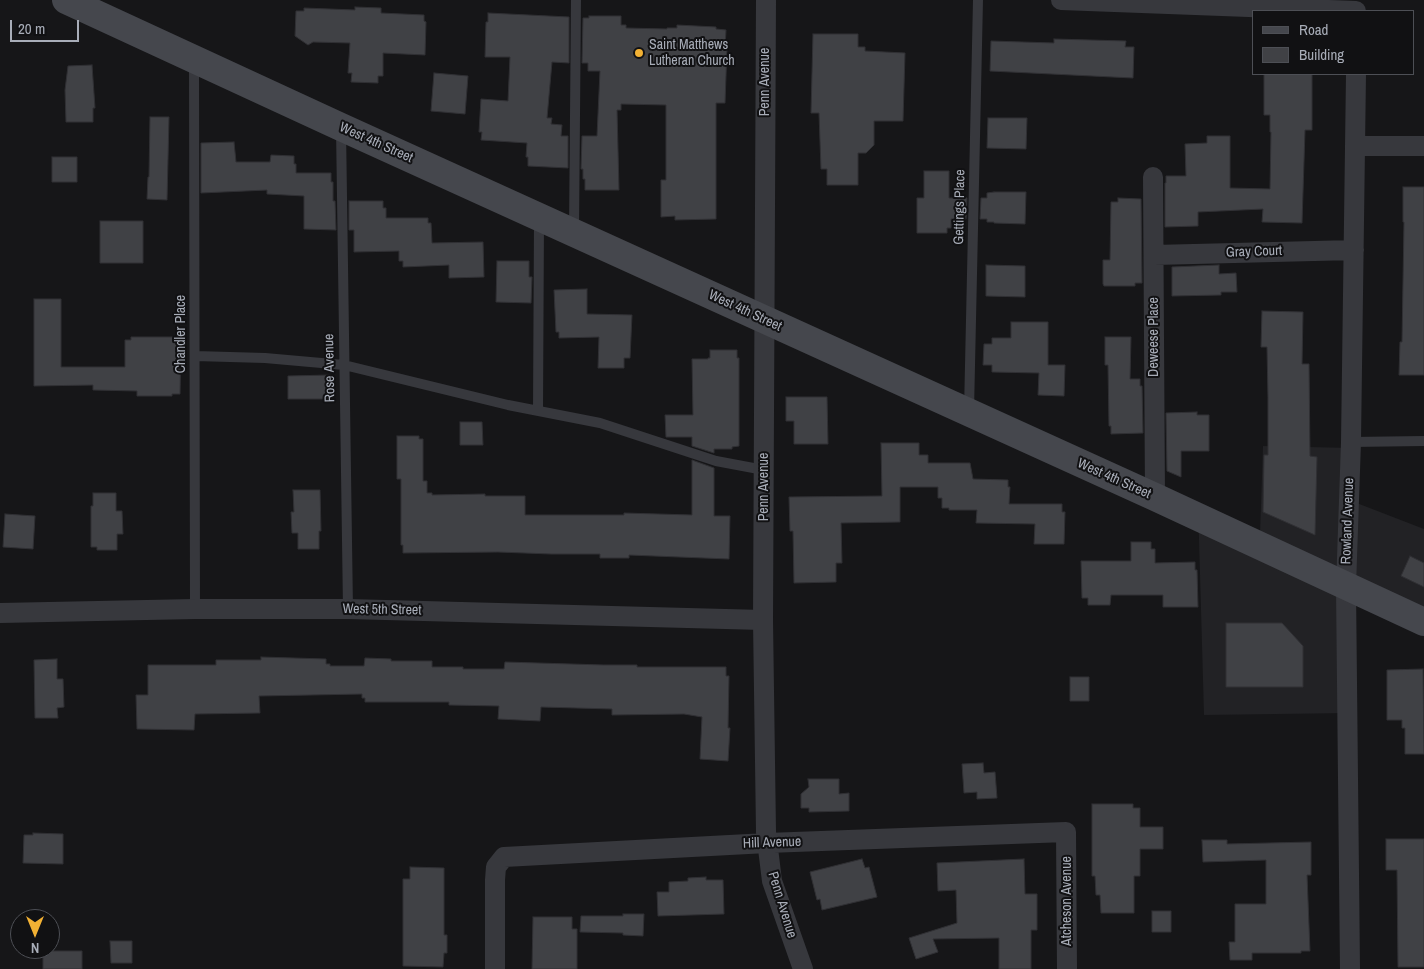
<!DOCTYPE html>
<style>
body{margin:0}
#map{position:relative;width:1424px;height:969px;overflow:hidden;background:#161618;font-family:"Archivo Narrow",sans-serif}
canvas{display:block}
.legend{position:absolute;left:1252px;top:10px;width:162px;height:65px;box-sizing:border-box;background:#111113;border:1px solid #4d4f55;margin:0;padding:6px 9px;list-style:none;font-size:15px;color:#a8adb8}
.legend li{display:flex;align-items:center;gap:10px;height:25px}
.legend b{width:25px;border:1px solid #4d4f55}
.north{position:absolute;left:10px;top:909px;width:50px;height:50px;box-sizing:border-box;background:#111113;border:1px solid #4d4f55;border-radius:50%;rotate:180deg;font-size:14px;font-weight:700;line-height:20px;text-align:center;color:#a8adb8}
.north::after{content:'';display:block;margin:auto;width:18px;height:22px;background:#f2b134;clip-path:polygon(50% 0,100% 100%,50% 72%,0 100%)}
.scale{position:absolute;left:10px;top:20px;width:69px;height:22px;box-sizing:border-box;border:2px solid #a8adb8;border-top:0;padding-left:6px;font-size:15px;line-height:18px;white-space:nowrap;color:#a8adb8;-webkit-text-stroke:4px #111113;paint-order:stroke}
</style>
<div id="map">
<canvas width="1424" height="969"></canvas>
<ul class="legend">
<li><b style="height:6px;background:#45474d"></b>Road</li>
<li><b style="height:14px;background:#404145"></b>Building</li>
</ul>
<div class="north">N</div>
<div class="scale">20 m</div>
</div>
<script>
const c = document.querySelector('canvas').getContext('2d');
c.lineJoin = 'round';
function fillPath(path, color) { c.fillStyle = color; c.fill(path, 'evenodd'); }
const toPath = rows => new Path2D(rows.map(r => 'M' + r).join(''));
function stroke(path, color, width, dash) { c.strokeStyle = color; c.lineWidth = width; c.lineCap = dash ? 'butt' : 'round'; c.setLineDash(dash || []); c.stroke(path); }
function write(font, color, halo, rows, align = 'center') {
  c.font = font + ' "Archivo Narrow",sans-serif'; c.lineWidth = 4; c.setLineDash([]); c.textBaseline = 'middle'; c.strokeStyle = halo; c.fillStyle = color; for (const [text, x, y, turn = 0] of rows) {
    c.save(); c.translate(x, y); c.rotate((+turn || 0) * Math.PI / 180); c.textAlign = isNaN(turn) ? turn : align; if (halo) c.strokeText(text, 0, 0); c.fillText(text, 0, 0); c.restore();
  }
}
const built = toPath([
 [1263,446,1352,448,1349,500,1424,529,1424,621,1346,587,1350,713,1204,715,1198,504,1260,534]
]);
const building = toPath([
 [355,7,381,8,381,13,424,15,424,21,426,22,425,55,383,53,383,76,378,76,378,83,351,82,352,73,348,73,350,43,313,42,308,45,295,36,296,11,304,11,304,8,355,10,355,7],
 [488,13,569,17,569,63,552,62,547,118,552,118,551,124,562,125,561,136,568,136,568,168,528,166,528,157,526,157,527,143,481,140,482,132,479,132,481,99,508,101,510,57,485,57,486,22,488,22,488,13],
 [589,16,621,16,621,25,626,25,626,28,667,29,667,28,677,28,677,25,716,27,716,29,726,30,725,48,727,48,725,103,716,103,716,219,675,220,675,216,661,217,661,180,666,180,666,105,621,104,621,110,617,110,619,190,585,190,585,179,583,179,583,169,581,169,582,136,597,136,600,71,588,71,588,63,582,63,583,18,589,18,589,16],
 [813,34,858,34,858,47,865,47,865,51,905,53,903,121,874,121,874,145,866,153,858,153,858,185,827,185,827,169,821,169,819,113,811,113,813,34],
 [1054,39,1126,41,1125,47,1134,47,1133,78,990,71,991,41,1054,43,1054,39],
 [92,65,95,108,93,108,93,122,66,122,65,90,68,66,92,65],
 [434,73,468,76,465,114,431,111,434,73],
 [1264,74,1312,74,1312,130,1305,130,1302,223,1262,222,1263,209,1198,212,1198,226,1165,227,1165,183,1166,183,1166,176,1186,176,1185,144,1207,143,1207,136,1230,136,1230,188,1270,189,1271,132,1270,132,1270,115,1264,115,1264,74],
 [150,117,169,117,167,200,147,199,148,177,149,177,150,117],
 [988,118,1027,118,1026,149,987,148,988,118],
 [234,142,236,162,270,162,271,155,294,156,294,164,296,164,296,173,331,173,331,182,333,182,333,201,335,201,336,230,304,229,304,196,267,194,267,190,201,193,201,143,234,142],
 [52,157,77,157,77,182,52,182,52,157],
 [924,171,949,171,949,198,967,198,966,219,951,219,951,228,947,228,947,233,917,233,917,198,924,198,924,171],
 [1403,187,1424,187,1424,375,1399,375,1400,342,1402,342,1404,222,1403,222,1403,187],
 [994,192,1026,192,1025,224,994,223,994,222,987,222,987,219,980,219,981,198,987,198,987,193,994,192],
 [1118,198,1141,199,1142,283,1135,283,1135,286,1104,286,1103,284,1103,260,1110,260,1111,202,1118,202,1118,198],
 [349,201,383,201,383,208,386,208,386,218,428,218,428,223,431,223,432,243,483,242,484,277,449,278,449,265,403,267,403,261,399,261,399,251,354,252,354,230,349,230,349,201],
 [100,221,143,221,143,263,100,263,100,221],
 [497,261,529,261,529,277,532,277,531,303,496,302,497,261],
 [986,265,1025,266,1025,297,986,296,986,265],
 [1219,265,1219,274,1236,273,1237,292,1221,292,1221,295,1172,296,1172,267,1219,265],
 [587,289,587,314,632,315,630,358,624,358,624,368,598,368,599,337,559,338,559,332,556,332,554,290,587,289],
 [34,299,61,299,61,367,125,367,125,340,131,340,131,337,173,337,173,339,181,339,180,394,172,394,172,396,137,396,137,391,93,390,93,385,34,386,34,299],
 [1262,311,1303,312,1302,364,1309,364,1310,456,1317,457,1315,535,1263,512,1264,455,1268,455,1268,398,1267,347,1261,347,1262,311],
 [1011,322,1048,322,1048,365,1065,365,1064,396,1038,395,1039,373,992,372,992,365,983,365,984,344,992,344,992,338,1011,338,1011,322],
 [1105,337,1131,337,1130,379,1140,379,1140,386,1142,386,1143,433,1111,434,1111,426,1109,426,1108,365,1105,365,1105,337],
 [710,350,737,350,737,358,739,358,739,446,732,447,732,449,714,449,714,453,692,446,692,437,666,437,665,415,693,415,692,359,708,359,708,358,710,358,710,350],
 [330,375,331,399,288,399,288,376,330,375],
 [786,397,827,397,828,444,794,444,794,421,786,421,786,397],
 [1197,412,1197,415,1209,415,1209,451,1181,451,1181,477,1167,471,1166,413,1197,412],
 [460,422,482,422,483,445,460,445,460,422],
 [397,436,419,436,419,439,423,439,423,481,427,481,427,493,432,493,432,495,485,494,485,496,525,496,525,515,624,515,624,513,692,515,692,460,714,468,714,516,730,516,729,559,629,555,629,558,600,558,600,554,551,554,498,552,403,553,403,545,401,545,401,479,397,479,397,436],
 [881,443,919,443,919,455,928,455,928,463,970,463,973,479,1008,480,1008,487,1010,487,1009,504,1062,504,1062,512,1065,512,1064,544,1034,544,1035,524,976,523,977,510,949,510,949,508,942,508,942,498,938,498,938,487,900,487,900,522,841,523,842,563,836,563,836,582,794,583,793,531,790,531,789,497,882,496,881,443],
 [293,490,320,490,321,531,319,531,319,549,298,549,298,533,292,533,291,512,294,512,293,490],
 [93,493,116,493,116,511,122,511,123,534,117,534,117,550,97,550,97,547,91,547,91,506,93,506,93,493],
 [5,514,35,516,33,549,3,547,5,514],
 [1131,542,1151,542,1151,549,1155,549,1155,563,1195,562,1195,570,1197,570,1198,607,1163,607,1163,595,1111,595,1110,605,1088,605,1088,598,1082,598,1081,561,1131,561,1131,542],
 [1410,556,1424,563,1424,587,1401,576,1410,556],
 [1226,623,1282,623,1303,646,1303,687,1226,687,1226,623],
 [261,657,326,659,326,664,330,664,330,666,364,666,365,658,391,659,391,661,432,661,432,667,463,667,463,669,504,669,505,662,604,665,637,665,637,667,726,667,726,676,729,676,728,728,730,728,728,761,700,759,702,717,684,714,612,715,612,709,541,707,540,721,498,719,499,706,449,705,449,702,365,702,365,698,362,698,362,694,259,696,260,713,195,714,194,730,137,729,136,695,148,695,148,665,216,665,216,660,261,660,261,657],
 [57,659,57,679,63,679,64,707,57,708,58,718,35,718,34,660,57,659],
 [1423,669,1424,754,1405,754,1405,728,1402,728,1402,720,1387,720,1387,670,1423,669],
 [1070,677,1089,677,1089,701,1070,701,1070,677],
 [983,763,984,773,995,772,997,798,977,799,977,792,964,793,962,764,983,763],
 [808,779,839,779,839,794,849,793,849,811,809,812,809,808,801,808,801,794,809,787,808,779],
 [1092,804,1133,804,1133,808,1140,808,1140,827,1163,827,1163,849,1140,849,1140,876,1134,876,1134,913,1101,913,1100,895,1096,895,1095,876,1092,876,1092,804],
 [33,833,63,834,63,864,23,863,24,835,33,835,33,833],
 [1386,839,1424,839,1424,967,1398,967,1397,870,1386,870,1386,839],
 [1202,840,1227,840,1227,844,1311,842,1311,875,1307,875,1310,951,1301,951,1301,953,1252,953,1252,960,1230,960,1229,942,1235,942,1235,904,1266,904,1266,860,1203,862,1202,840],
 [862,859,865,868,869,867,877,897,822,910,820,899,817,900,810,872,862,859],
 [1024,859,1025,894,1037,894,1037,930,1031,930,1031,969,999,969,999,938,933,939,938,952,916,959,909,938,957,923,956,890,938,891,937,863,1024,859],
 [410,867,444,868,444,935,447,935,447,953,444,953,443,967,403,966,403,879,410,879,410,867],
 [706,877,706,880,723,880,724,914,658,916,657,892,669,892,669,882,688,881,688,878,706,877],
 [1152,911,1171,911,1171,932,1152,932,1152,911],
 [623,914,644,914,643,936,623,935,623,933,580,932,581,916,623,916,623,914],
 [533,917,572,917,572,929,577,929,577,969,532,969,533,917],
 [110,941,132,941,132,963,111,963,110,941],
 [43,951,82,951,82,969,43,969,43,951]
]);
const lane = toPath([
 [194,63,195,609],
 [341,128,348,609],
 [574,231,576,0],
 [195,356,265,358,344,365,508,405,600,423,716,461,764,470],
 [538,411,539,220],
 [969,411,978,0],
 [1351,442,1424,441]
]);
const street = toPath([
 [766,0,763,620,766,832,772,881,803,969],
 [1061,0,1356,11],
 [1355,146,1424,146],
 [1153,177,1155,497],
 [1154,255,1354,250],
 [0,613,195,609,348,609,763,620],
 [495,969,495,880,496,867,504,857,767,843,1066,832,1067,969],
 [1350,969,1346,587,1351,442,1356,74]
]);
const secondary = toPath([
 [66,0,341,127,1155,497,1424,622]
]);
const markers = [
 [639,53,5,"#f2b134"]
];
const poiNames = [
 ["Saint Matthews",649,45],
 ["Lutheran Church",649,61]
];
const streetNames = [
 ["Penn Avenue",765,82,-90],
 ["West 4th Street",376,143,24],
 ["Gettings Place",960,207,-89],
 ["Gray Court",1254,252,-2],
 ["West 4th Street",745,311,25],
 ["Chandler Place",181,334,-90],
 ["Deweese Place",1154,337,-90],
 ["Rose Avenue",330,368,-91],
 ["West 4th Street",1114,479,24],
 ["Penn Avenue",764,487,-90],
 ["Rowland Avenue",1348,521,-88],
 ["West 5th Street",382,610,1],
 ["Hill Avenue",772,843,-2],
 ["Atcheson Avenue",1067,901,-90],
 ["Penn Avenue",782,905,73]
];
fillPath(built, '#222225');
fillPath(building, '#404145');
stroke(building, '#303034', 1);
stroke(lane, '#37383d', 10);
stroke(street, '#37383d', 20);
stroke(secondary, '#45474d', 28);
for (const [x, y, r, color] of markers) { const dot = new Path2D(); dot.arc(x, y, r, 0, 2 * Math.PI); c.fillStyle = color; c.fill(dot); stroke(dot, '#111113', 2); }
write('14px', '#a8adb8', '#111113', poiNames, 'left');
write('14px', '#a8adb8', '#111113', streetNames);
</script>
